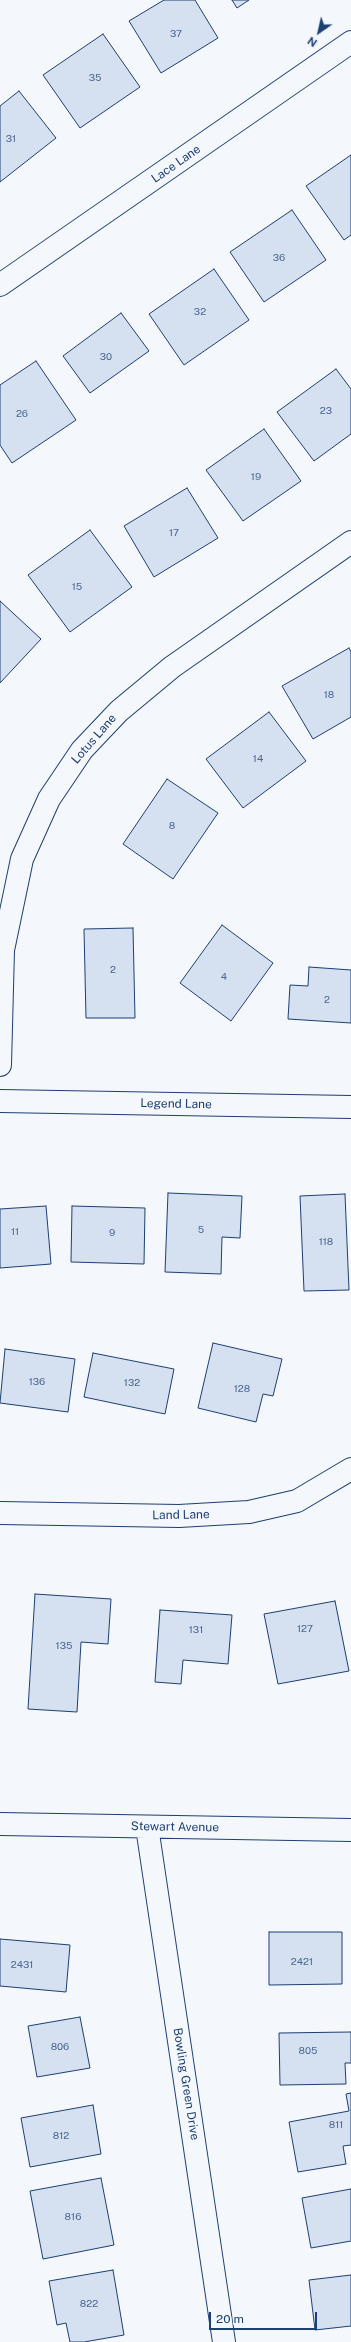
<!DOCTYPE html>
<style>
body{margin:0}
#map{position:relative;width:351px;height:2342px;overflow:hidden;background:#f4f7fb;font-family:"Public Sans",sans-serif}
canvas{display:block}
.north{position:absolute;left:299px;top:12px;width:40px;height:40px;-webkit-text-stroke:3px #f4f7fb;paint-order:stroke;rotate:214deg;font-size:11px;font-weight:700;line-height:16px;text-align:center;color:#1d3f73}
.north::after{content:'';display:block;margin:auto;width:14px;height:18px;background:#1d3f73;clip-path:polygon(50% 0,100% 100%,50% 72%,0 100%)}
.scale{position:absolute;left:209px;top:2312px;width:108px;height:18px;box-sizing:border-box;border:2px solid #1d3f73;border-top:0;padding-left:5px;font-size:12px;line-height:14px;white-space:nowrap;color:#1d3f73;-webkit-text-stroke:3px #f4f7fb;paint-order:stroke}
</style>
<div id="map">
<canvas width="351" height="2342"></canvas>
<div class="north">N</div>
<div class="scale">20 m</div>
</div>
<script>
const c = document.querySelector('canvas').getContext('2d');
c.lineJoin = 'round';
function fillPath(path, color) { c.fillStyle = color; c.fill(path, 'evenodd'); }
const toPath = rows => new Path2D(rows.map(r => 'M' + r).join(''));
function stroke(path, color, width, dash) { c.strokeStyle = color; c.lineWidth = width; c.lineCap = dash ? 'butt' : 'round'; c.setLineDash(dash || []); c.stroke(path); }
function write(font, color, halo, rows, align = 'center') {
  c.font = font + ' "Public Sans",sans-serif'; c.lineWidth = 3; c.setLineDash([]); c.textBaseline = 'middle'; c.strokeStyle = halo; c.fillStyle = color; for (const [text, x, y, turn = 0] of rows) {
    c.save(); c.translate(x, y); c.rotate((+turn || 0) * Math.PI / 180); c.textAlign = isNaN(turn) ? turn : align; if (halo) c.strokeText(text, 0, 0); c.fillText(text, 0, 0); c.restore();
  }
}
const building = toPath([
 [164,0,195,0,218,38,161,73,129,21,164,0],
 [232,0,249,0,237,8,232,0],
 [103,34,140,87,80,128,43,75,103,34],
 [19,91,56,138,0,182,0,106,19,91],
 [351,155,351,235,344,240,306,186,351,155],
 [292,210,326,260,264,302,230,252,292,210],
 [214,269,249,320,184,365,149,314,214,269],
 [121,313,149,351,90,393,63,356,121,313],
 [36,361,76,420,12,463,0,445,0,385,36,361],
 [336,369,351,389,351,434,314,461,277,412,336,369],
 [264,429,301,481,243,521,206,470,264,429],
 [187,488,218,538,154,577,124,526,187,488],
 [90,530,132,587,70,632,28,575,90,530],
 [0,601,41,639,0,683,0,601],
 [349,648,351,652,351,717,313,739,282,686,349,648],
 [269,712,306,761,243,808,206,759,269,712],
 [167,779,218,813,173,879,123,844,167,779],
 [222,925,273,963,231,1021,180,983,222,925],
 [133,928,135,1018,86,1018,84,929,133,928],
 [309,967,351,970,351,1023,288,1019,290,985,308,986,309,967],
 [168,1193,242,1196,240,1238,222,1237,221,1274,165,1272,168,1193],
 [345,1194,349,1290,304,1291,300,1196,345,1194],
 [46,1206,51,1264,0,1268,0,1209,46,1206],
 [72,1206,145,1208,144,1264,71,1262,72,1206],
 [213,1343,282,1359,273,1396,263,1394,256,1422,198,1408,213,1343],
 [5,1349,75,1359,68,1412,0,1403,5,1349],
 [93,1353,174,1369,165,1414,84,1397,93,1353],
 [35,1594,111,1599,108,1644,81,1642,77,1712,28,1709,35,1594],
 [335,1601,349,1671,278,1684,264,1614,335,1601],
 [160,1610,232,1615,228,1664,183,1660,181,1684,155,1682,160,1610],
 [269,1932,342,1932,342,1984,269,1985,269,1932],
 [0,1939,70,1945,66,1992,0,1986,0,1939],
 [80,2017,90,2068,37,2077,28,2026,80,2017],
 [351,2032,351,2063,345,2063,346,2084,280,2085,279,2033,351,2032],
 [351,2093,351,2145,343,2146,346,2164,298,2172,289,2122,349,2111,346,2094,351,2093],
 [93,2105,101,2154,30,2167,21,2118,93,2105],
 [101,2178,114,2245,43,2259,30,2191,101,2178],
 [351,2189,351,2241,311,2248,302,2198,351,2189],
 [113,2270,124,2335,84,2342,70,2342,66,2323,57,2325,49,2281,113,2270],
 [351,2275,351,2326,315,2330,309,2280,351,2275]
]);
const minor = toPath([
 [0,285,351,42],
 [0,1065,3,950,22,859,49,799,82,750,119,711,172,667,351,542],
 [0,1101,351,1107],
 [0,1513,179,1516,249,1512,297,1501,351,1469],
 [0,1824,351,1830],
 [147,1827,224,2342]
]);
const numberNames = [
 ["37",176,34],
 ["35",95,78],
 ["31",11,139],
 ["36",279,258],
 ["32",200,312],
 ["30",106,357],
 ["23",326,411],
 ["26",22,414],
 ["19",256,477],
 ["17",174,533],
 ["15",77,587],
 ["18",329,695],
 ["14",258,759],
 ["8",172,826],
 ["2",113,970],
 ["4",224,977],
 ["2",327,1000],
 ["5",201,1230],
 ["11",15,1232],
 ["9",112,1233],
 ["118",326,1242],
 ["136",37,1382],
 ["132",132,1383],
 ["128",242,1389],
 ["127",305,1629],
 ["131",196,1630],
 ["135",64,1646],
 ["2421",302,1962],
 ["2431",22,1965],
 ["806",60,2047],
 ["805",308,2051],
 ["811",336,2125],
 ["812",61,2136],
 ["816",73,2217],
 ["822",89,2304]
];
const streetNames = [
 ["Lace Lane",176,164,-35],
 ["Lotus Lane",94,739,-49],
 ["Legend Lane",176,1104,1],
 ["Land Lane",181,1515,-1],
 ["Stewart Avenue",175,1827,1],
 ["Bowling Green Drive",186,2084,81]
];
fillPath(building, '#d5e0f0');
stroke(building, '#1d3f73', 1);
stroke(minor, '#1d3f73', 24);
stroke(minor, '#f4f7fb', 22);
write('10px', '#4b6792', null, numberNames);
write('12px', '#1d3f73', '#f4f7fb', streetNames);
</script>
